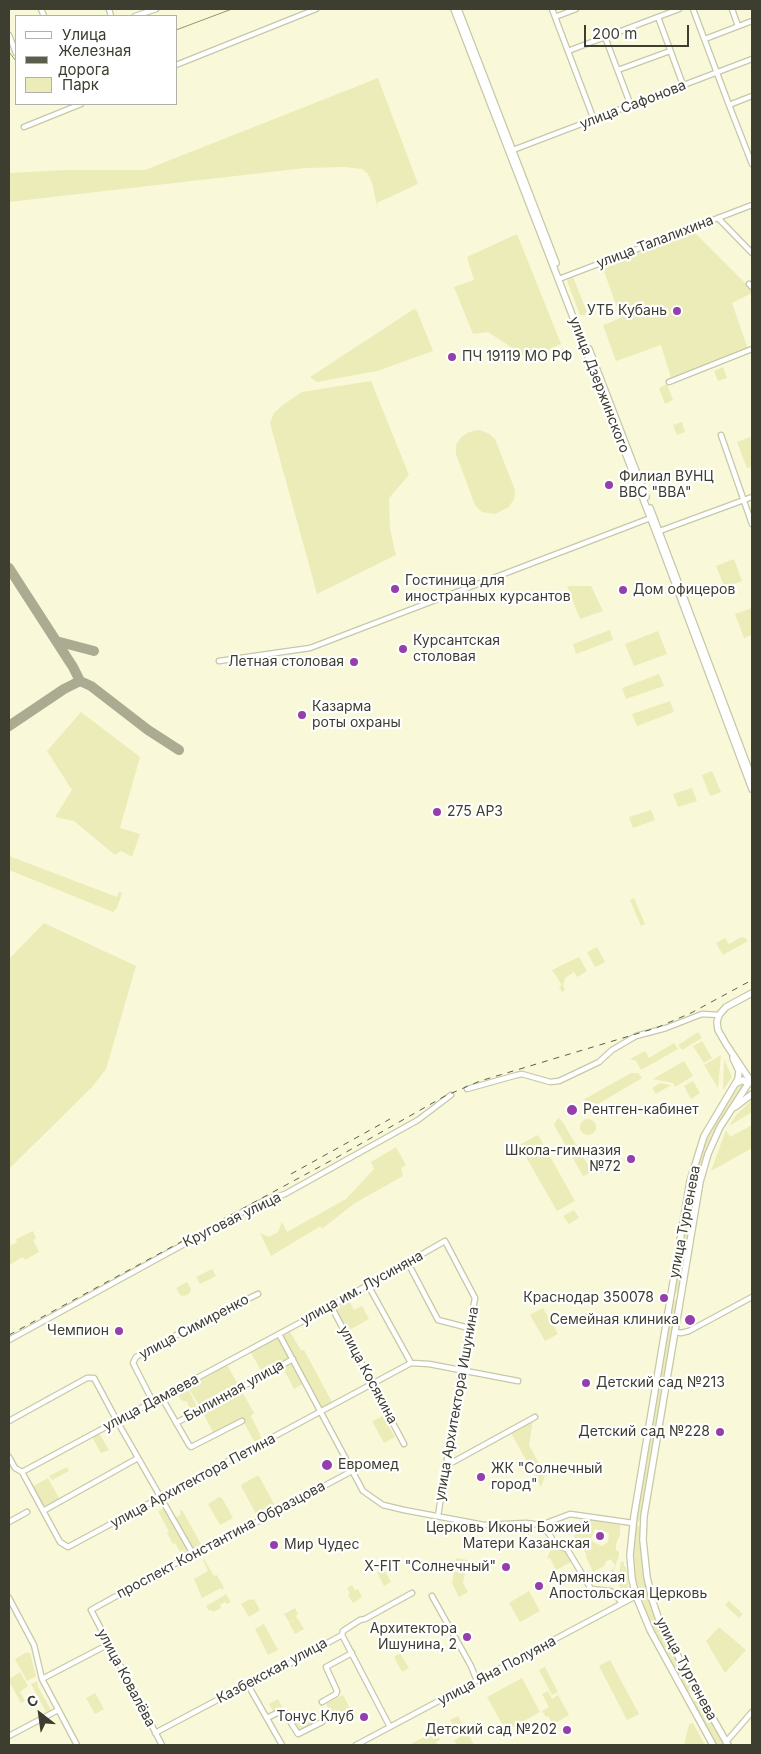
<!DOCTYPE html>
<meta charset="utf-8">
<style>
body{margin:0}
#map{position:relative;width:761px;height:1754px;overflow:hidden;background:#f9f9d9;font-family:Inter,sans-serif}
canvas{display:block}
.frame{position:absolute;inset:0;border:10px solid #3d3d30;pointer-events:none}
.legend{position:absolute;left:15px;top:15px;width:162px;height:90px;box-sizing:border-box;background:#fff;border:1px solid #b1b1ac;margin:0;padding:6px 9px;list-style:none;font-size:15px;color:#3d3d30}
.legend li{display:flex;align-items:center;gap:10px;height:25px}
.legend b{width:25px;border:1px solid #b1b1ac}
.north{position:absolute;left:15px;top:1689px;width:50px;height:50px;-webkit-text-stroke:4px #fff;paint-order:stroke;rotate:330deg;font-size:14px;font-weight:700;line-height:20px;text-align:center;color:#3d3d30}
.north::after{content:'';display:block;margin:auto;width:18px;height:22px;background:#3d3d30;clip-path:polygon(50% 0,100% 100%,50% 72%,0 100%)}
.scale{position:absolute;left:584px;top:25px;width:105px;height:22px;box-sizing:border-box;border:2px solid #3d3d30;border-top:0;padding-left:6px;font-size:15px;line-height:18px;white-space:nowrap;color:#3d3d30;-webkit-text-stroke:4px #fff;paint-order:stroke}
</style>
<div id="map">
<canvas width="761" height="1754"></canvas>
<div class="frame"></div>
<ul class="legend">
<li><b style="height:6px;background:#fff"></b>Улица</li>
<li><b style="height:6px;background:#5d5d4c"></b>Железная дорога</li>
<li><b style="height:14px;background:#ebecb7"></b>Парк</li>
</ul>
<div class="north">С</div>
<div class="scale">200 m</div>
</div>
<script>
const c = document.querySelector('canvas').getContext('2d');
c.lineJoin = 'round';
function fillPath(path, color) { c.fillStyle = color; c.fill(path, 'evenodd'); }
const toPath = rows => new Path2D(rows.map(r => 'M' + r).join(''));
function stroke(path, color, width, dash) { c.strokeStyle = color; c.lineWidth = width; c.lineCap = dash ? 'butt' : 'round'; c.setLineDash(dash || []); c.stroke(path); }
function write(font, color, halo, rows, align = 'center') {
  c.font = font + ' Inter,sans-serif'; c.lineWidth = 4.5; c.setLineDash([]); c.textBaseline = 'middle'; c.strokeStyle = halo; c.fillStyle = color; for (const [text, x, y, turn = 0] of rows) {
    c.save(); c.translate(x, y); c.rotate((+turn || 0) * Math.PI / 180); c.textAlign = isNaN(turn) ? turn : align; if (halo) c.strokeText(text, 0, 0); c.fillText(text, 0, 0); c.restore();
  }
}
const green = toPath([
 [378,78,418,184,377,203,379,215,372,183,368,174,362,169,344,167,305,168,9,202,9,173,67,170,145,170],
 [694,232,752,290,752,293,732,303,748,349,671,378,661,345,616,361,603,325,621,318,602,266],
 [517,234,561,344,529,359,488,332,473,334,454,287,474,280,467,257],
 [573,277,587,312,585,315,580,315,567,281,570,278],
 [414,309,417,311,433,351,377,371,317,382,310,377],
 [723,367,727,378,718,381,714,371],
 [371,381,409,475,389,498,390,529,396,555,317,594,270,423,274,413,284,404,302,392],
 [667,384,673,400,665,404,659,388],
 [682,422,685,432,677,435,673,425],
 [479,430,488,433,495,439,515,490,514,499,509,507,495,514,482,512,475,505,456,454,456,445,461,437,469,432],
 [750,437,752,444,752,467,747,468,737,442],
 [734,559,742,581,725,588,716,566],
 [567,586,591,586,603,611,580,619],
 [752,608,752,635,744,638,735,614],
 [610,630,613,640,576,654,573,644],
 [658,631,667,654,634,666,625,644],
 [659,674,664,686,626,699,622,688],
 [670,701,674,712,637,726,632,714],
 [81,712,140,757,120,828,140,834,132,857,121,851,115,855,74,821,55,817,72,790,47,751],
 [712,771,721,792,710,796,702,775],
 [692,788,697,801,678,807,673,794],
 [651,810,655,820,633,828,629,817],
 [9,856,117,897,119,892,122,893,117,908,113,912,9,870],
 [634,898,645,924,641,926,630,900],
 [44,923,136,966,106,1069,92,1087,9,1169,9,959],
 [741,937,746,938,748,941,723,955,716,943,725,938,729,944],
 [597,947,605,962,595,967,587,952],
 [579,957,587,971,577,977,574,972,565,978,563,985,565,990,562,992,559,987,562,985,552,970],
 [698,1032,702,1038,682,1050,678,1045],
 [702,1041,712,1058,704,1063,693,1046],
 [674,1043,678,1049,641,1070,636,1061,630,1059,645,1051,649,1058],
 [721,1055,718,1088,704,1065],
 [724,1059,732,1077,723,1090],
 [684,1061,693,1076,675,1087,673,1083,653,1079],
 [631,1073,638,1073,642,1078,598,1104,583,1100],
 [693,1081,700,1093,691,1099,684,1086],
 [742,1082,746,1085,727,1111,714,1133,702,1165,678,1292,676,1293,674,1291,693,1181,703,1147,723,1109],
 [660,1083,671,1085,656,1094,652,1088],
 [752,1100,752,1112,729,1126,737,1114],
 [558,1118,562,1121,592,1172,583,1176,554,1125],
 '580 1127a8 8 0 1 1 16 0a8 8 0 1 1-16 0Z',
 [752,1125,752,1148,711,1171,726,1130,730,1137],
 [538,1135,575,1201,557,1211,519,1145],
 [396,1147,406,1165,401,1168,403,1176,355,1203,323,1228,319,1227,271,1256,260,1233,269,1237,278,1232,282,1222,287,1232,346,1199,374,1169,371,1162],
 [574,1210,579,1218,569,1224,563,1216],
 [33,1231,36,1238,33,1240,39,1252,25,1260,23,1257,9,1265,10,1246,17,1242,16,1239],
 [212,1269,216,1276,200,1284,196,1277],
 [187,1282,191,1289,190,1293,184,1296,180,1295,176,1288],
 [348,1299,354,1310,362,1306,369,1319,346,1332,333,1308],
 [674,1299,677,1302,674,1324,640,1520,638,1522,636,1519,654,1406,672,1301],
 [543,1308,558,1334,545,1341,530,1315],
 [290,1332,301,1350,304,1350,332,1402,320,1409,281,1337],
 [277,1336,290,1359,263,1374,250,1351],
 [291,1363,303,1384,294,1389,283,1368],
 [227,1365,239,1386,200,1407,188,1387],
 [188,1389,197,1406,190,1410,187,1402,181,1400,178,1395],
 [241,1390,254,1413,251,1416,262,1439,255,1443,242,1419,214,1434,202,1411],
 [383,1416,395,1437,384,1443,372,1421],
 [533,1420,529,1445,545,1475,541,1487,511,1433],
 [99,1433,109,1450,101,1453,92,1437],
 [67,1467,69,1471,52,1480,49,1476],
 [257,1476,259,1476,274,1504,256,1514,241,1486,242,1484],
 [48,1478,60,1500,44,1509,32,1487],
 [219,1497,222,1498,233,1518,220,1525,208,1504],
 [164,1508,188,1551,188,1553,182,1556,175,1543,173,1544,167,1533,169,1532,158,1511],
 [182,1510,201,1544,194,1549,192,1549,175,1518,181,1514,180,1511],
 [586,1519,620,1525,620,1535,616,1544,616,1550,619,1552,619,1555,613,1573,610,1572,615,1566,611,1559,605,1562,605,1565,603,1567,593,1572,586,1557,586,1554,574,1536,579,1531,578,1526,581,1521],
 [595,1529,609,1533,608,1542,602,1546,593,1542,591,1539],
 [638,1525,641,1528,642,1565,649,1601,658,1626,692,1688,690,1692,685,1690,653,1629,639,1592,635,1579,633,1555,635,1527],
 [551,1548,564,1551,569,1556,571,1562,556,1570,550,1558,547,1559],
 [456,1558,468,1560,463,1583,468,1592,459,1597,452,1583,454,1572,457,1572,459,1564,455,1563],
 [204,1559,214,1576,217,1575,224,1588,222,1590,221,1588,202,1598,194,1579,208,1571,203,1560],
 [621,1561,624,1562,624,1566,626,1567,629,1591,628,1597,624,1600,618,1582],
 [384,1569,391,1582,384,1586,377,1572],
 [352,1585,355,1590,358,1589,362,1597,353,1603,348,1595,350,1593,347,1588],
 [529,1591,540,1611,520,1622,509,1603],
 [224,1593,226,1594,231,1602,227,1604,225,1602,220,1605,221,1608,213,1612,211,1610,209,1611,206,1606,225,1595],
 [250,1599,251,1600,254,1599,260,1610,249,1617,241,1604],
 [729,1601,743,1614,739,1618,725,1605],
 [295,1608,298,1614,296,1616,304,1629,295,1634,289,1623,294,1620,289,1622,284,1614],
 [264,1624,278,1650,268,1655,255,1629],
 [719,1627,746,1650,725,1673,706,1641],
 [25,1653,30,1653,36,1676,27,1681,15,1659],
 [400,1653,409,1668,402,1672,394,1657],
 [610,1660,639,1714,627,1720,599,1666],
 [545,1667,558,1692,552,1695,539,1670],
 [20,1672,28,1686,20,1692,25,1701,21,1703,9,1681,9,1679],
 [522,1678,540,1712,506,1731,487,1697],
 [37,1681,38,1687,51,1710,46,1712,31,1684],
 [548,1691,552,1699,558,1695,569,1715,553,1724,548,1716,546,1717,542,1711,549,1707,542,1694],
 [95,1693,104,1709,95,1714,86,1698],
 [343,1695,351,1710,334,1719,326,1704],
 [278,1699,283,1708,274,1713,269,1704],
 [695,1700,699,1700,725,1745,716,1745,692,1704],
 [313,1711,318,1722,298,1732,292,1721],
 [458,1716,474,1745,457,1745,454,1741,460,1737,450,1720],
 [693,1723,705,1745,684,1745,689,1724],
 [435,1731,440,1740,436,1742,438,1745,409,1745]
]);
const stream = toPath([
 [176,30,232,9],
 [9,52,16,61]
]);
const taxiway = toPath([
 [9,568,73,667,80,681],
 [56,641,94,651],
 [9,726,64,689,80,681,91,686,148,730,179,750]
]);
const minor = toPath([
 [41,9,44,16],
 [109,9,111,16],
 [552,9,594,120],
 [693,9,729,105,752,164],
 [732,9,738,26],
 [135,16,156,9],
 [555,17,576,9],
 [658,17,683,85],
 [9,35,16,53],
 [605,37,631,106],
 [705,39,752,21],
 [568,51,679,9],
 [176,65,316,9],
 [618,70,670,51],
 [729,105,752,96],
 [24,127,81,104],
 [513,150,752,59],
 [718,218,752,253],
 [559,279,752,205],
 [749,284,752,287],
 [669,382,752,349],
 [721,435,752,524],
 [657,532,752,497],
 [219,661,310,648,653,517],
 [467,1089,517,1075,522,1074,550,1082,559,1081,599,1062,612,1050,636,1036,666,1028,702,1014,719,1015],
 [408,1263,438,1320,469,1328],
 [368,1285,411,1363],
 [331,1306,404,1444],
 [676,1332,681,1333,689,1331,752,1297],
 [279,1334,363,1491,383,1505,404,1510,484,1525,526,1523,541,1525,550,1535,555,1545,567,1549,591,1589,610,1591,614,1593,622,1603],
 [9,1340,250,1208,265,1200,285,1194,418,1120,451,1095],
 [162,1398,189,1445,191,1447,242,1421],
 [153,1402,133,1363,136,1357,204,1320,258,1294],
 [9,1421,87,1378,94,1378,117,1421,193,1554],
 [176,1423,293,1359],
 [9,1457,15,1468,22,1472,60,1542,68,1547,411,1363,429,1364,518,1381],
 [447,1462,453,1462,535,1417],
 [22,1472,331,1306,445,1241,475,1298,461,1371,438,1516],
 [43,1511,138,1458],
 [9,1522,27,1512],
 [541,1525,570,1514,633,1523],
 [432,1596,471,1666,477,1681],
 [9,1598,34,1645,42,1679,77,1745],
 [342,1635,390,1727],
 [42,1679,109,1644],
 [248,1685,282,1745],
 [322,1702,336,1694,337,1691,326,1667,352,1653],
 [267,1718,279,1712,285,1713,298,1734,322,1722],
 [155,1733,236,1690,260,1680,342,1635,343,1631,360,1620,365,1619,412,1593],
 [9,1736,58,1710],
 [726,1742,752,1712],
 [162,1745,91,1610,207,1546,242,1530,352,1471],
 [356,1745,636,1596]
]);
const major = toPath([
 [454,9,659,540,752,789],
 [458,9,556,263],
 [589,349,646,497],
 [650,508,752,778],
 [752,993,726,1007,719,1015,717,1022,718,1030,726,1044,752,1083],
 [735,1107,752,1094],
 [713,1745,650,1630,636,1596,632,1579,630,1555,634,1516,690,1181,704,1136,738,1079,739,1071,733,1058],
 [728,1745,661,1626,652,1599,647,1577,643,1540,644,1516,700,1182,708,1154,720,1127,748,1084,743,1080,737,1083]
]);
const rail = toPath([
 [291,1174,390,1119],
 [9,1335,334,1159,445,1096,480,1081,656,1028,691,1013,752,980]
]);
const markers = [
 [677,311,5,"#943fac"],
 [452,357,5,"#943fac"],
 [609,485,5,"#943fac"],
 [395,589,5,"#943fac"],
 [623,590,5,"#943fac"],
 [403,649,5,"#943fac"],
 [354,662,5,"#943fac"],
 [302,715,5,"#943fac"],
 [437,812,5,"#943fac"],
 [572,1110,6,"#943fac"],
 [631,1159,5,"#943fac"],
 [664,1298,5,"#943fac"],
 [690,1320,6,"#943fac"],
 [119,1331,5,"#943fac"],
 [586,1383,5,"#943fac"],
 [720,1432,5,"#943fac"],
 [327,1465,6,"#943fac"],
 [481,1477,5,"#943fac"],
 [600,1536,5,"#943fac"],
 [274,1545,5,"#943fac"],
 [506,1567,5,"#943fac"],
 [539,1586,5,"#943fac"],
 [467,1637,5,"#943fac"],
 [364,1717,5,"#943fac"],
 [567,1730,5,"#943fac"]
];
const streetNames = [
 ["улица Сафонова",633,105,-21],
 ["улица Талалихина",655,242,-21],
 ["улица Дзержинского",599,385,69],
 ["Круговая улица",232,1220,-26],
 ["улица Тургенева",685,1222,-79],
 ["улица им. Лусиняна",362,1288,-29],
 ["улица Симиренко",194,1327,-28],
 ["улица Косякина",368,1375,62],
 ["Былинная улица",234,1391,-29],
 ["улица Дамаева",151,1403,-28],
 ["улица Архитектора Ишунина",457,1404,-80],
 ["улица Архитектора Петина",193,1481,-28],
 ["проспект Константина Образцова",221,1540,-28],
 ["улица Тургенева",686,1669,62],
 ["Казбекская улица",272,1671,-28],
 ["улица Яна Полуяна",497,1671,-28],
 ["улица Ковалёва",126,1678,62]
];
const poiNames = [
 ["УТБ Кубань",667,311,"right"],
 ["ПЧ 19119 МО РФ",462,357],
 ["Филиал ВУНЦ",619,477],
 ["ВВС \"ВВА\"",619,493],
 ["Гостиница для",405,581],
 ["иностранных курсантов",405,597],
 ["Дом офицеров",633,590],
 ["Курсантская",413,641],
 ["столовая",413,657],
 ["Летная столовая",344,662,"right"],
 ["Казарма",312,707],
 ["роты охраны",312,723],
 ["275 АРЗ",447,812],
 ["Рентген-кабинет",583,1110],
 ["Школа-гимназия",621,1151,"right"],
 ["№72",621,1167,"right"],
 ["Краснодар 350078",654,1298,"right"],
 ["Семейная клиника",679,1320,"right"],
 ["Чемпион",109,1331,"right"],
 ["Детский сад №213",596,1383],
 ["Детский сад №228",710,1432,"right"],
 ["Евромед",338,1465],
 ["ЖК \"Солнечный",491,1469],
 ["город\"",491,1485],
 ["Церковь Иконы Божией",590,1528,"right"],
 ["Матери Казанская",590,1544,"right"],
 ["Мир Чудес",284,1545],
 ["X-FIT \"Солнечный\"",496,1567,"right"],
 ["Армянская",549,1578],
 ["Апостольская Церковь",549,1594],
 ["Архитектора",457,1629,"right"],
 ["Ишунина, 2",457,1645,"right"],
 ["Тонус Клуб",354,1717,"right"],
 ["Детский сад №202",557,1730,"right"]
];
fillPath(green, '#ebecb7');
stroke(stream, '#969664', 1);
stroke(taxiway, '#abab92', 10);
stroke(minor, '#c7c8a8', 7);
stroke(major, '#c7c8a8', 8);
stroke(minor, '#fff', 4.5);
stroke(major, '#fff', 5.5);
stroke(rail, '#5d5d4c', 1, [6, 6]);
for (const [x, y, r, color] of markers) { const dot = new Path2D(); dot.arc(x, y, r, 0, 2 * Math.PI); c.fillStyle = color; c.fill(dot); stroke(dot, '#fff', 2); }
write('14px', '#3d3d30', '#fff', streetNames);
write('14px', '#3d3d30', '#fff', poiNames, 'left');
</script>
